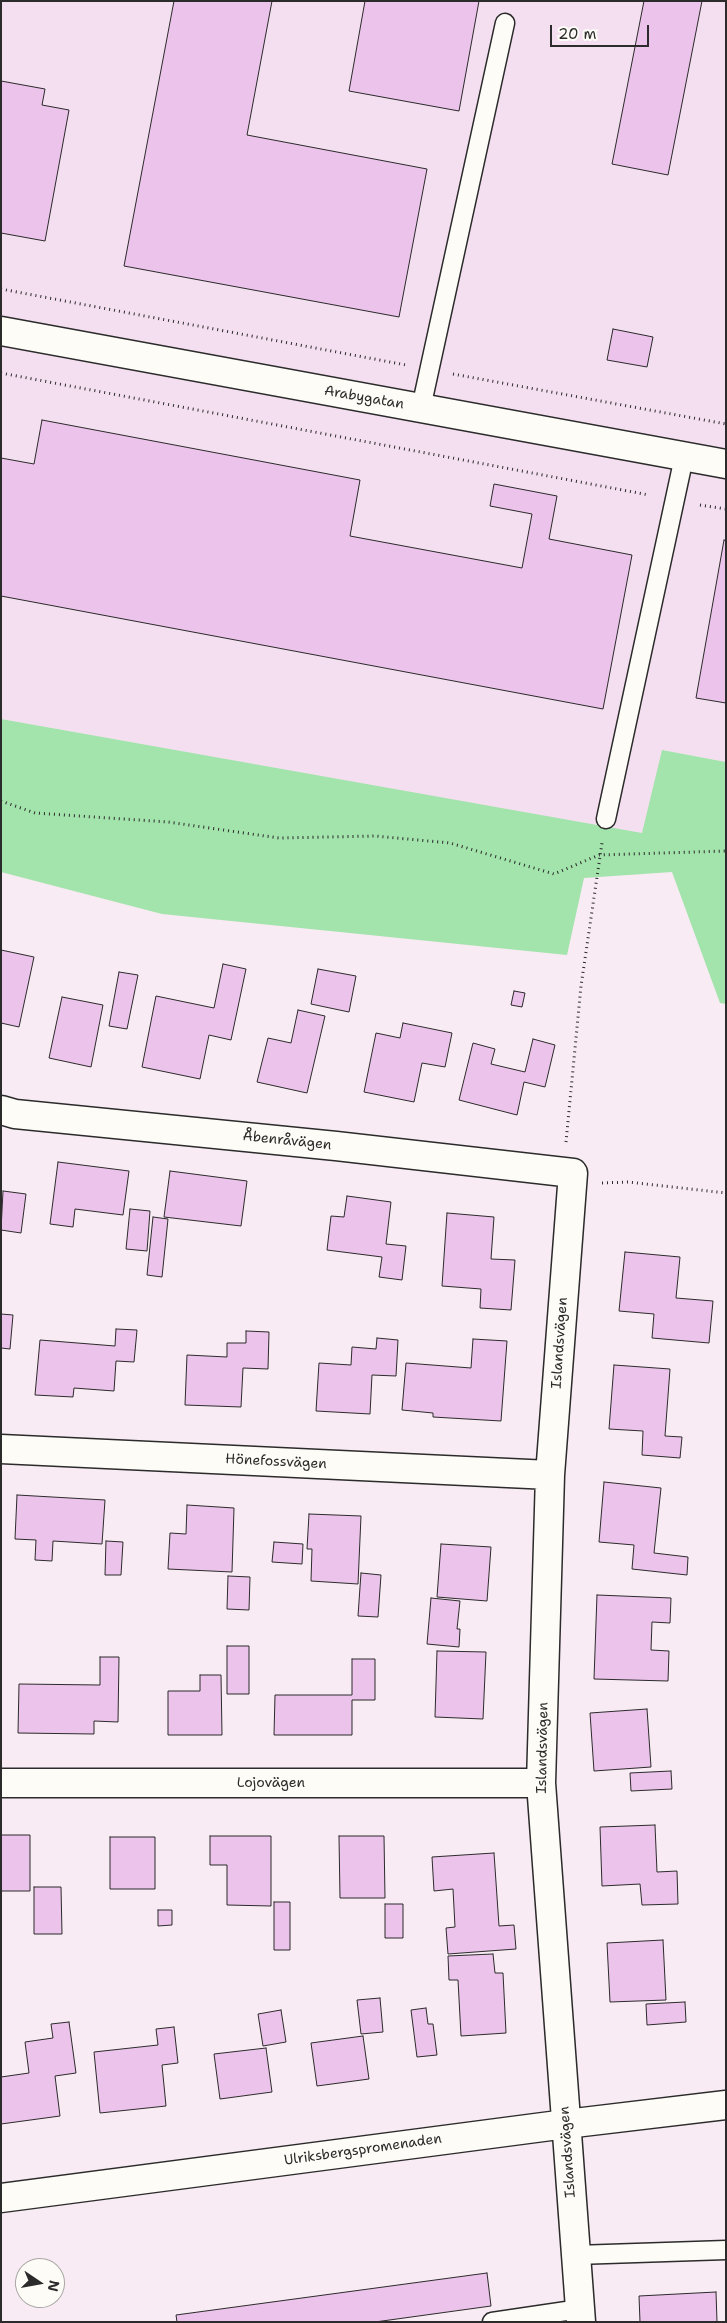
<!DOCTYPE html>
<meta charset="utf-8">
<style>
body{margin:0}
#map{position:relative;width:727px;height:2323px;overflow:hidden;background:#f8ebf3;font-family:"Shantell Sans",sans-serif}
canvas{display:block}
.frame{position:absolute;inset:0;border:2px solid #2b2b2b;pointer-events:none}
.north{position:absolute;left:15px;top:2258px;width:50px;height:50px;box-sizing:border-box;background:#fdfcf7;border:1px solid #a9a8a5;border-radius:50%;rotate:102deg;font-size:14px;font-weight:700;line-height:20px;text-align:center;color:#2b2b2b}
.north::after{content:'';display:block;margin:auto;width:18px;height:22px;background:#2b2b2b;clip-path:polygon(50% 0,100% 100%,50% 72%,0 100%)}
.scale{position:absolute;left:550px;top:25px;width:99px;height:22px;box-sizing:border-box;border:2px solid #2b2b2b;border-top:0;padding-left:6px;font-size:15px;line-height:18px;white-space:nowrap;color:#2b2b2b;-webkit-text-stroke:4px #fdfcf7;paint-order:stroke}
</style>
<div id="map">
<canvas width="727" height="2323"></canvas>
<div class="frame"></div>
<div class="north">N</div>
<div class="scale">20 m</div>
</div>
<script>
const c = document.querySelector('canvas').getContext('2d');
c.lineJoin = 'round';
function fillPath(path, color) { c.fillStyle = color; c.fill(path, 'evenodd'); }
const toPath = rows => new Path2D(rows.map(r => 'M' + r).join(''));
function stroke(path, color, width, dash) { c.strokeStyle = color; c.lineWidth = width; c.lineCap = dash ? 'butt' : 'round'; c.setLineDash(dash || []); c.stroke(path); }
function write(font, color, halo, rows, align = 'center') {
  c.font = font + ' "Shantell Sans",sans-serif'; c.lineWidth = 5; c.setLineDash([]); c.textBaseline = 'middle'; c.strokeStyle = halo; c.fillStyle = color; for (const [text, x, y, turn = 0] of rows) {
    c.save(); c.translate(x, y); c.rotate((+turn || 0) * Math.PI / 180); c.textAlign = isNaN(turn) ? turn : align; if (halo) c.strokeText(text, 0, 0); c.fillText(text, 0, 0); c.restore();
  }
}
const built = toPath([
 [1,1,726,1,726,762,662,750,643,834,1,719]
]);
const green = toPath([
 [1,719,642,833,662,750,726,762,726,1004,720,1003,672,872,584,878,567,955,162,914,1,872]
]);
const building = toPath([
 [174,1,272,1,247,135,427,169,399,317,124,266,174,1],
 [365,1,479,1,459,111,349,91,365,1],
 [644,1,702,1,668,175,612,164,644,1],
 [1,81,45,89,42,105,69,110,45,241,1,233,1,81],
 [613,329,653,337,647,367,607,360,613,329],
 [42,420,360,480,350,536,522,568,532,514,490,506,494,484,557,496,549,539,632,555,603,709,1,596,1,458,34,464,42,420],
 [724,540,726,541,726,703,696,698,724,540],
 [1,950,34,957,19,1027,1,1023,1,950],
 [223,964,246,969,231,1040,209,1035,200,1079,142,1067,156,996,214,1008,223,964],
 [318,969,356,976,349,1012,311,1004,318,969],
 [119,972,138,975,127,1029,109,1026,119,972],
 [514,991,525,993,522,1007,511,1005,514,991],
 [62,997,103,1005,91,1067,49,1058,62,997],
 [298,1010,325,1016,307,1093,257,1082,268,1038,291,1043,298,1010],
 [403,1023,452,1033,445,1067,422,1063,414,1102,364,1092,376,1033,400,1038,403,1023],
 [533,1039,555,1045,545,1087,524,1082,517,1115,459,1100,473,1043,495,1049,491,1064,525,1072,533,1039],
 [58,1162,129,1171,123,1215,75,1209,73,1227,50,1224,58,1162],
 [170,1171,247,1181,241,1226,164,1217,170,1171],
 [3,1191,26,1194,21,1233,1,1230,3,1191],
 [347,1196,391,1202,386,1244,406,1246,402,1280,379,1277,382,1257,327,1250,331,1216,344,1217,347,1196],
 [130,1209,150,1211,147,1251,126,1249,130,1209],
 [447,1213,494,1217,491,1259,515,1260,511,1310,480,1308,481,1289,442,1286,447,1213],
 [153,1217,168,1219,162,1277,147,1275,153,1217],
 [625,1252,680,1257,676,1298,713,1301,709,1343,652,1338,654,1314,619,1311,625,1252],
 [1,1314,13,1315,10,1349,1,1348,1,1314],
 [116,1329,137,1330,134,1362,116,1361,114,1391,74,1388,73,1397,35,1395,40,1340,115,1346,116,1329],
 [246,1331,269,1332,268,1369,243,1368,241,1407,185,1405,187,1355,227,1357,227,1343,246,1343,246,1331],
 [377,1338,398,1340,396,1376,372,1375,370,1414,316,1411,319,1363,351,1365,352,1347,376,1349,377,1338],
 [473,1339,507,1341,501,1421,433,1417,433,1413,402,1410,406,1363,471,1368,473,1339],
 [614,1365,670,1369,665,1436,682,1437,680,1458,642,1455,643,1431,609,1429,614,1365],
 [604,1482,661,1488,654,1553,688,1557,687,1575,632,1569,634,1545,599,1542,604,1482],
 [17,1495,105,1500,102,1544,53,1541,52,1561,35,1560,36,1540,15,1539,17,1495],
 [187,1505,234,1508,232,1572,168,1569,170,1533,186,1534,187,1505],
 [309,1514,361,1516,358,1584,311,1581,312,1549,307,1549,309,1514],
 [106,1541,123,1542,121,1575,105,1575,106,1541],
 [274,1542,303,1544,302,1564,272,1562,274,1542],
 [441,1544,491,1547,487,1601,437,1597,441,1544],
 [361,1573,381,1575,378,1617,358,1616,361,1573],
 [228,1576,250,1577,249,1610,227,1609,228,1576],
 [597,1595,671,1598,670,1623,652,1622,651,1650,669,1651,668,1681,594,1679,597,1595],
 [431,1598,460,1601,457,1629,460,1629,459,1647,427,1644,431,1598],
 [227,1646,249,1646,249,1694,227,1694,227,1646],
 [437,1651,486,1652,483,1719,435,1717,437,1651],
 [100,1657,119,1657,118,1722,94,1721,94,1734,18,1733,19,1684,100,1685,100,1657],
 [352,1659,375,1659,375,1700,352,1700,352,1735,274,1735,275,1695,352,1695,352,1659],
 [200,1675,221,1675,222,1735,168,1735,168,1691,200,1691,200,1675],
 [647,1709,651,1767,594,1771,590,1713,647,1709],
 [671,1771,672,1789,631,1791,630,1773,671,1771],
 [655,1825,657,1872,677,1871,678,1904,642,1905,640,1884,602,1886,600,1827,655,1825],
 [1,1835,30,1835,30,1891,1,1891,1,1835],
 [210,1836,271,1836,271,1906,227,1905,227,1865,210,1865,210,1836],
 [339,1836,384,1836,385,1898,340,1898,339,1836],
 [110,1837,155,1837,155,1889,110,1889,110,1837],
 [494,1853,499,1926,514,1925,516,1949,448,1954,446,1928,455,1927,453,1889,434,1891,432,1857,494,1853],
 [34,1887,61,1887,62,1934,34,1934,34,1887],
 [274,1902,290,1902,290,1950,274,1950,274,1902],
 [385,1904,403,1904,403,1938,385,1938,385,1904],
 [158,1910,172,1910,172,1925,158,1926,158,1910],
 [663,1940,666,2000,610,2002,607,1943,663,1940],
 [493,1954,495,1973,503,1973,506,2033,461,2036,458,1980,449,1980,448,1956,493,1954],
 [380,1998,383,2032,361,2034,357,2000,380,1998],
 [685,2002,686,2022,647,2025,646,2004,685,2002],
 [426,2008,428,2024,433,2024,437,2055,417,2057,411,2010,426,2008],
 [281,2010,286,2042,263,2046,258,2014,281,2010],
 [69,2022,76,2073,55,2076,60,2116,1,2124,1,2077,29,2073,25,2042,53,2038,51,2024,69,2022],
 [174,2027,178,2063,162,2065,166,2106,100,2113,94,2052,158,2045,156,2029,174,2027],
 [363,2036,369,2079,317,2086,311,2043,363,2036],
 [266,2048,272,2092,220,2099,214,2054,266,2048],
 [487,2273,491,2306,375,2322,177,2322,176,2315,487,2273],
 [716,2292,717,2322,640,2322,639,2296,716,2292]
]);
const path = toPath([
 [1,289,406,365],
 [1,373,649,495],
 [453,374,726,424],
 [700,505,726,509],
 [1,801,35,813,168,822,279,838,375,836,450,843,554,874,599,855,726,851],
 [566,1142,581,986,602,843],
 [602,1183,628,1182,726,1193]
]);
const service = toPath([
 [421,408,505,23],
 [606,819,684,457],
 [576,2255,726,2250],
 [492,2322,580,2309]
]);
const minor = toPath([
 [1,1110,15,1114,336,1146,573,1173,550,1475,541,1783,581,2322],
 [1,1449,550,1475],
 [1,1783,541,1783],
 [1,2198,566,2124,726,2105]
]);
const tertiary = toPath([
 [1,331,726,464]
]);
const streetNames = [
 ["Arabygatan",364,398,10],
 ["Åbenråvägen",287,1141,6],
 ["Islandsvägen",560,1343,-86],
 ["Hönefossvägen",276,1462,3],
 ["Islandsvägen",543,1748,-89],
 ["Lojovägen",271,1783],
 ["Ulriksbergspromenaden",363,2150,-8],
 ["Islandsvägen",568,2152,-94]
];
fillPath(built, '#f4dff0');
fillPath(green, '#a3e3ac');
fillPath(building, '#ecc3ea');
stroke(building, '#2b2b2b', 1);
stroke(service, '#2b2b2b', 21);
stroke(minor, '#2b2b2b', 31);
stroke(tertiary, '#2b2b2b', 31);
stroke(path, '#2b2b2b', 3, [1, 4]);
stroke(service, '#fdfcf7', 18);
stroke(minor, '#fdfcf7', 28);
stroke(tertiary, '#fdfcf7', 28);
write('14px', '#2b2b2b', '#fdfcf7', streetNames);
</script>
